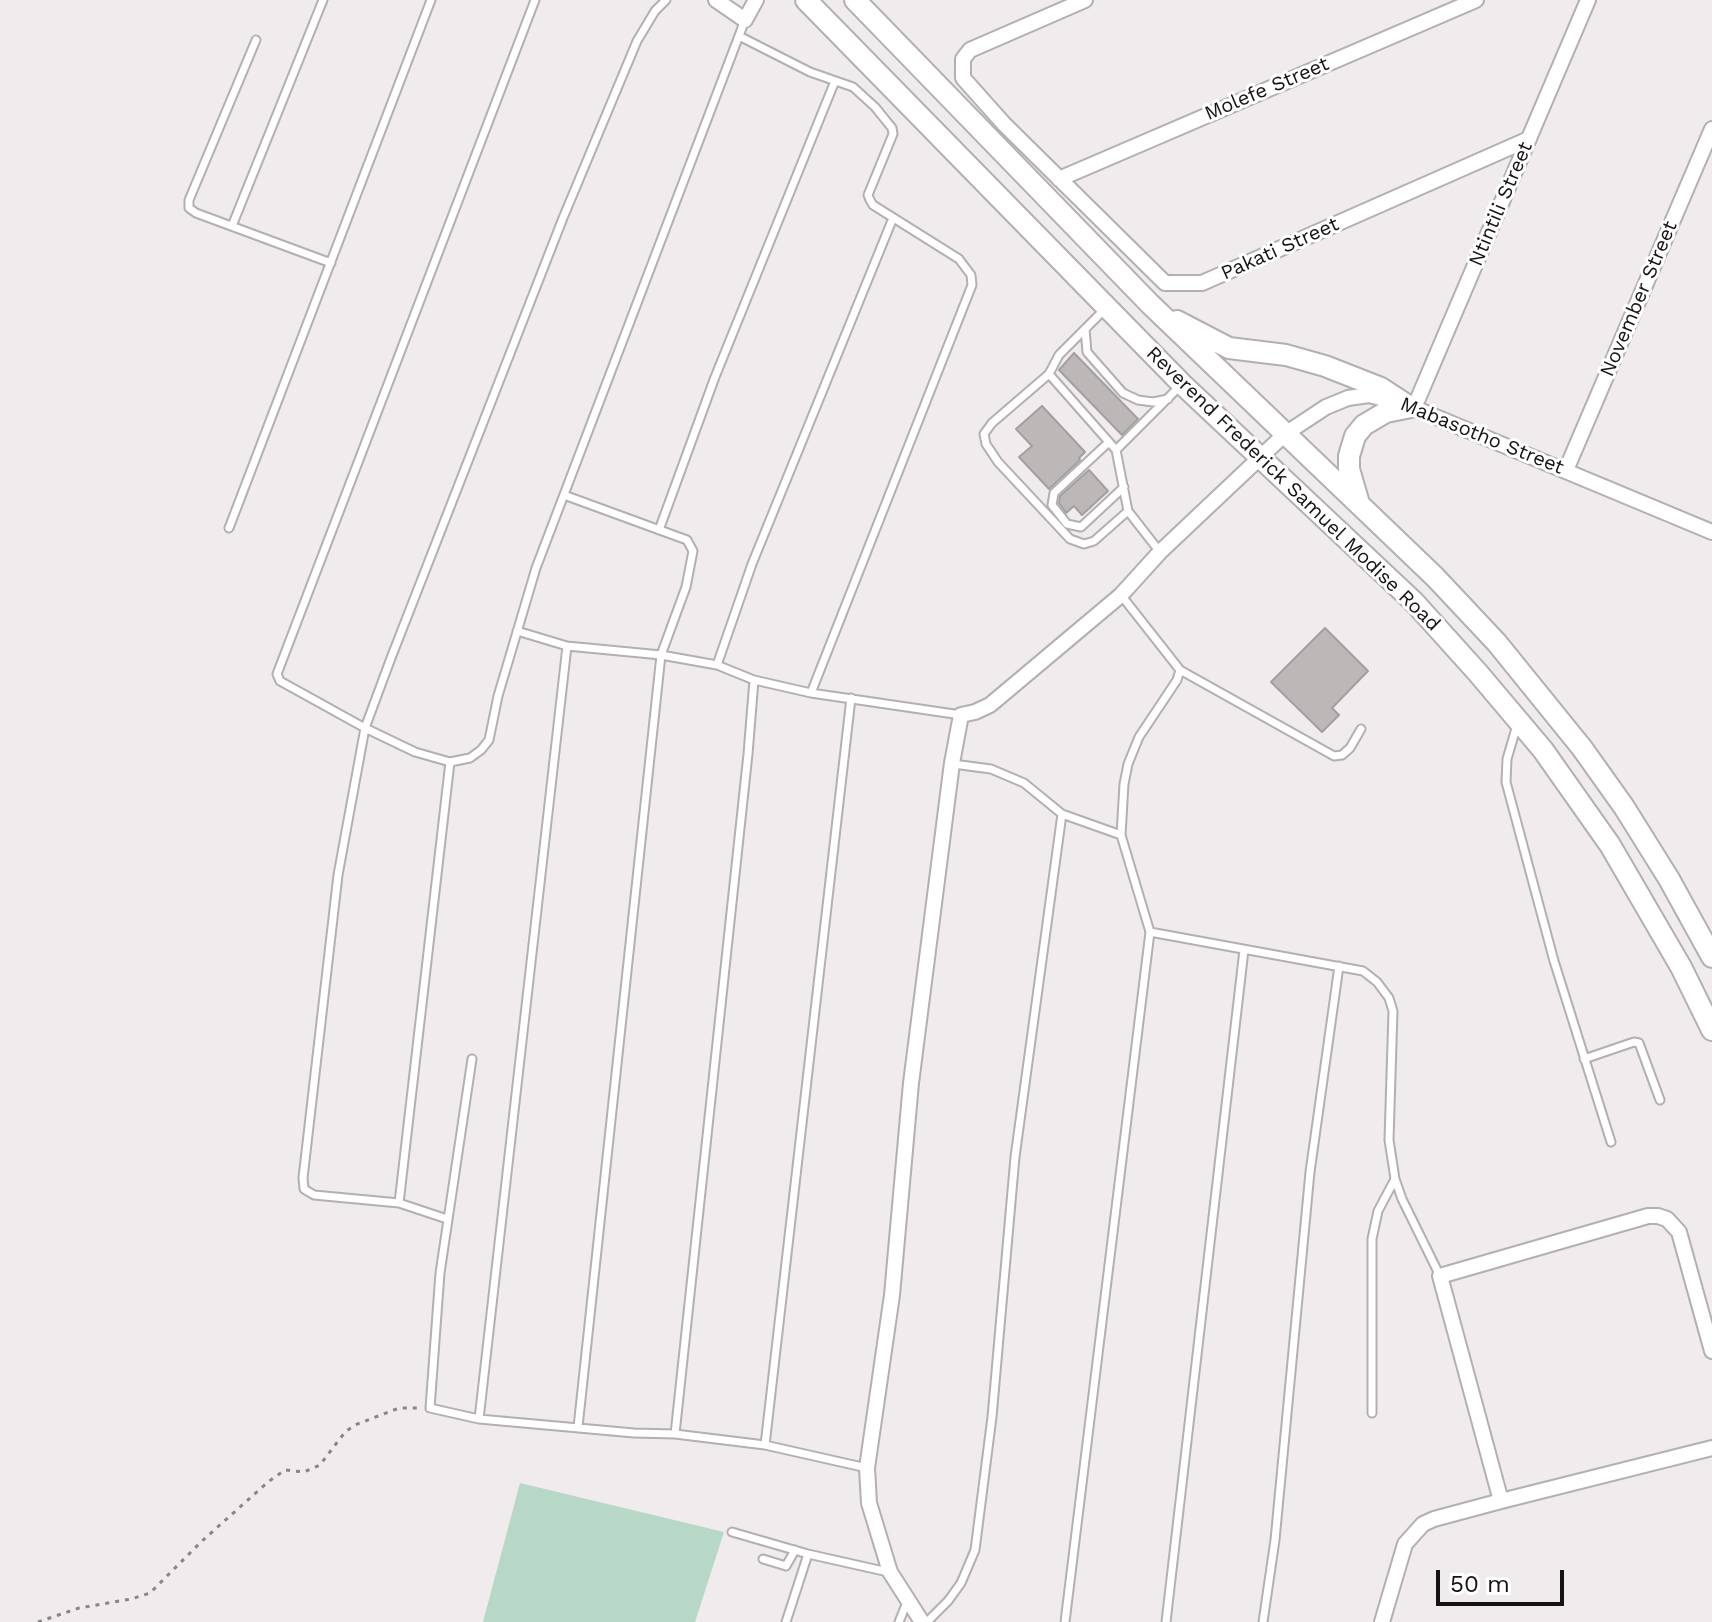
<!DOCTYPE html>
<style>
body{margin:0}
#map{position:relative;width:1712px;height:1622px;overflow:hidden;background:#f0ebec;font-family:"Work Sans",sans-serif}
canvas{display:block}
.scale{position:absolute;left:1436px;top:1570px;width:128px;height:36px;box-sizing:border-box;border:4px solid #151313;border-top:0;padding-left:10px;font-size:24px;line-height:28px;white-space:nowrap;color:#151313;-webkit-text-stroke:6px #fff;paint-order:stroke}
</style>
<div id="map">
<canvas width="1712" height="1622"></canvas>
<div class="scale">50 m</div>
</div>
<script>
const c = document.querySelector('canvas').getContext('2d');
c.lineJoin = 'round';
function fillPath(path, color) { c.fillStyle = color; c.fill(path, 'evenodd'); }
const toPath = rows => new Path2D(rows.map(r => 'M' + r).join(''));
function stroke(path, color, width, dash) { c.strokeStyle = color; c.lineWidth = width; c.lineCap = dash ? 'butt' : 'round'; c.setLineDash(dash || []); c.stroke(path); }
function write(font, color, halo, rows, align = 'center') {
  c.font = font + ' "Work Sans",sans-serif'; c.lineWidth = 6; c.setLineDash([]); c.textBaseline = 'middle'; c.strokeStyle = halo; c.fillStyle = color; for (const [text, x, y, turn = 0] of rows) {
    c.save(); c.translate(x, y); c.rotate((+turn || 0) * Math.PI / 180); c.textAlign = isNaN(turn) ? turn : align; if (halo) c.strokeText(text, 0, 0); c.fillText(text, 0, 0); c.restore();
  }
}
const green = toPath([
 [520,1483,724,1532,695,1622,483,1622]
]);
const building = toPath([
 [1074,353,1138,419,1122,435,1059,370,1074,353],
 [1042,406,1085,452,1079,458,1080,460,1049,489,1019,457,1032,446,1016,429,1042,406],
 [1089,470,1108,491,1082,515,1074,506,1066,513,1059,503,1060,496,1089,470],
 [1325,628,1368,671,1332,708,1339,715,1322,732,1271,682,1325,628]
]);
const path = toPath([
 [38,1622,79,1608,131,1599,150,1593,202,1541,268,1482,285,1470,304,1472,320,1465,345,1432,355,1425,399,1408,418,1408]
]);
const service = toPath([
 [535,0,277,674,280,681,365,728,415,752,450,762,470,758,481,750,489,740,498,696,536,568,745,20],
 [739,36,810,72,853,87,875,107,892,128,893,134,868,195,870,200,873,205,959,259,971,275,972,285,811,693],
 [256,40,189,200,189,208,196,213,331,263],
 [232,226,323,0],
 [1105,309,1059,355,1049,374,1116,450,1128,511,1160,552],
 [1085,329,1087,352,1123,393,1138,400,1153,402,1168,399],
 [1049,374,992,423,984,434,986,444,998,462,1070,539,1084,544,1094,541,1128,511],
 [1109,442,1054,493,1052,505,1067,524,1081,527,1124,487],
 [1116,450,1180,386],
 [564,495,687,540,693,551,686,587,661,655,578,1427],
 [229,528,431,0],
 [659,530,715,377,835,81],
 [517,631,567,646,661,655,717,665,754,680,811,693,961,715],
 [717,665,752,564,893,218],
 [1180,670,1334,756,1342,755,1350,748,1361,729],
 [1517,725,1507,759,1506,782,1554,961,1611,1142],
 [953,764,991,769,1024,783,1062,814,1121,835],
 [1150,932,1363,971,1377,982,1389,998,1393,1011,1389,1140,1395,1179,1402,1199,1440,1276],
 [472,1059,440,1273,430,1408,479,1419,634,1433,675,1434,765,1445,867,1468],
 [1584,1059,1634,1042,1639,1043,1660,1100],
 [399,1203,450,762],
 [447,1219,399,1203,314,1195,304,1189,303,1178,338,875,365,728,391,658,563,218,637,41,655,11,666,0],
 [1372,1413,1372,1239,1378,1211,1395,1179],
 [479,1419,567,646],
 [675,1434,748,754,754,680],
 [765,1445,851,698],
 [732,1532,808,1554],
 [763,1559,786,1566,795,1550],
 [786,1622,808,1554,888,1572],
 [899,1622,907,1602],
 [927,1622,948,1601,961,1583,975,1550,992,1417,1015,1157,1062,814],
 [1065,1622,1150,932,1121,835,1124,784,1128,764,1139,737,1177,680,1180,670,1121,595],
 [1166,1622,1244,950],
 [1263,1622,1275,1540,1310,1172,1339,966]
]);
const minor = toPath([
 [716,0,745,20,756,0],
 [1085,0,970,50,963,59,963,78,1004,124,1165,283,1202,283,1529,139],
 [1059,179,1476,0],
 [1414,408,1588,0],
 [1566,470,1712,129],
 [1501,1501,1440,1276,1648,1216,1658,1216,1667,1219,1679,1232,1712,1351],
 [922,1622,890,1572,869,1503,867,1468,892,1295,911,1083,952,763,961,715,975,712,990,705,1121,595,1160,552,1285,434,1326,407,1348,398,1369,395,1407,405,1712,532],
 [1382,1622,1405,1544,1423,1524,1434,1519,1501,1501,1712,1448]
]);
const secondary = toPath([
 [806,0,1182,384,1414,602,1478,673,1543,750,1610,845,1681,967,1712,1030],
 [855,0,1150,304,1435,577,1497,643,1582,748,1624,807,1669,879,1712,957],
 [1177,321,1229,348,1286,355,1325,366,1381,388,1407,405],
 [1358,500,1349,469,1349,456,1355,436,1364,425,1386,412,1411,407]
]);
const streetNames = [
 ["Molefe Street",1267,89,-23],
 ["Ntintili Street",1501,204,-67],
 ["Pakati Street",1280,249,-24],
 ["November Street",1639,299,-67],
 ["Mabasotho Street",1482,436,22],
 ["Reverend Frederick Samuel Modise Road",1293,489,44]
];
fillPath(green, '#b7d7c7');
fillPath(building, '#bcb8b8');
stroke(building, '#a39fa0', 2);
stroke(service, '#b4afb0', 11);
stroke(minor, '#b4afb0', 18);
stroke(secondary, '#b4afb0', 24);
stroke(path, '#888585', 3, [4, 6]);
stroke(service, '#fff', 7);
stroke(minor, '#fff', 14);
stroke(secondary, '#fff', 20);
write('20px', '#151313', '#fff', streetNames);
</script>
